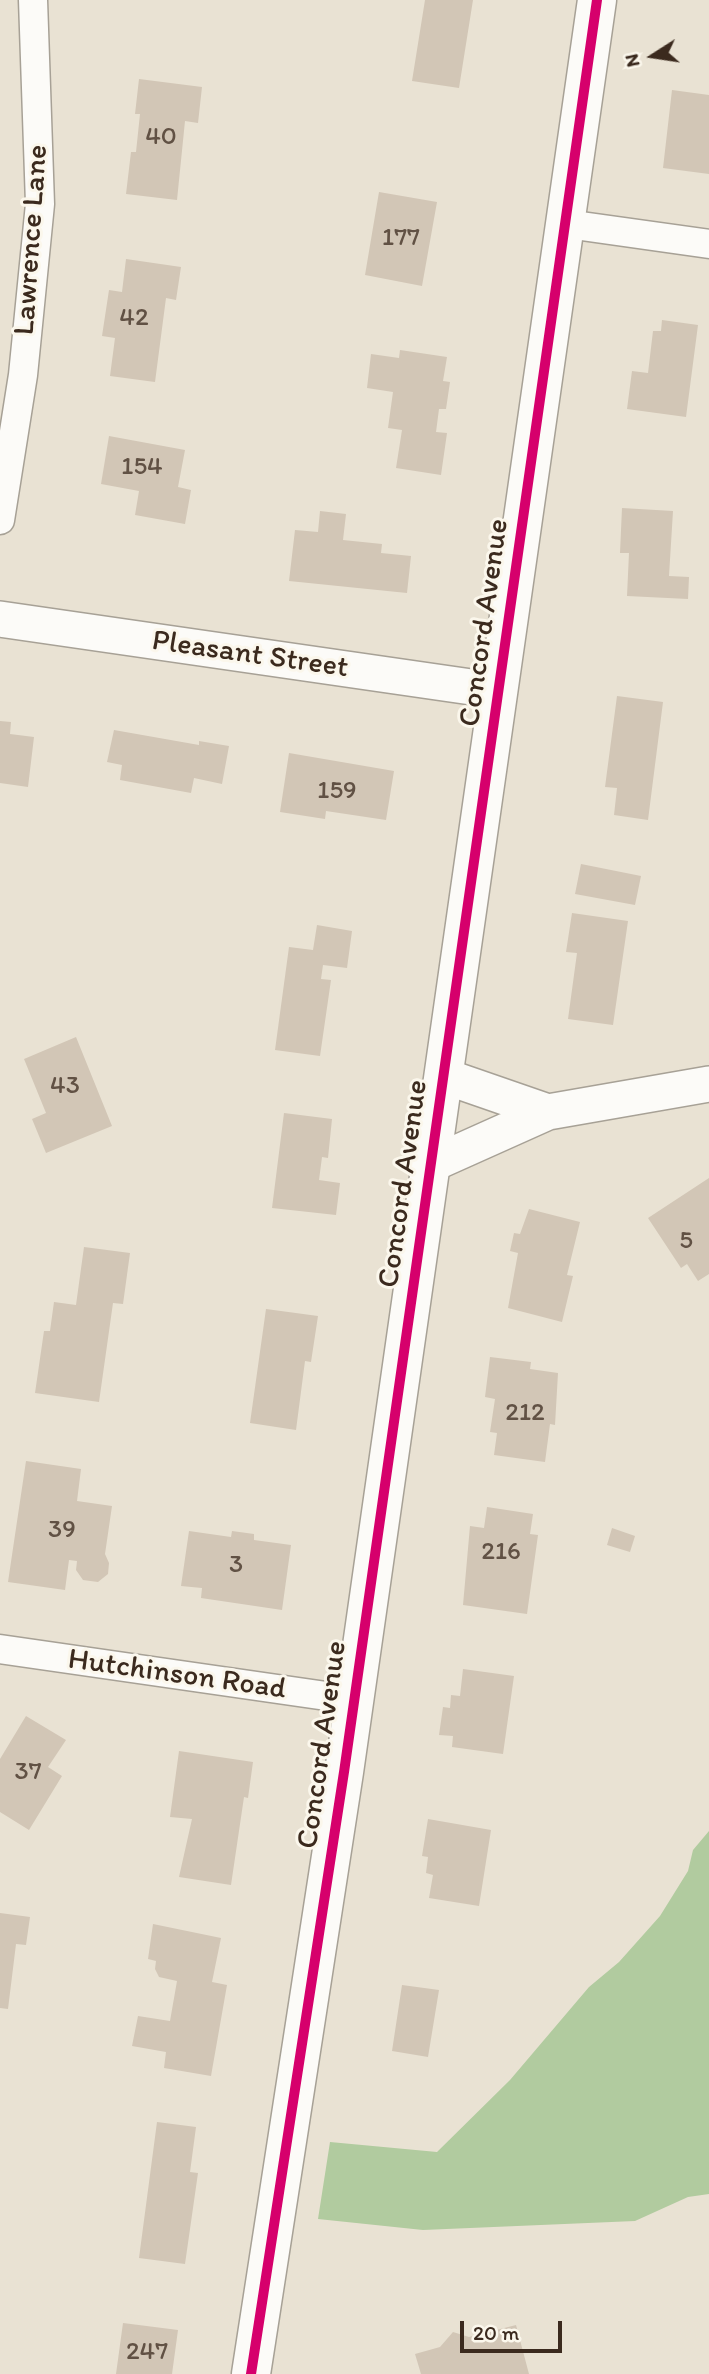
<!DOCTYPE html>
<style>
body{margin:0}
#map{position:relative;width:709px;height:2374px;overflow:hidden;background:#e9e2d3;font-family:Itim,sans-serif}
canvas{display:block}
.north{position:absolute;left:618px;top:21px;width:70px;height:70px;-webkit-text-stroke:5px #fbf7ec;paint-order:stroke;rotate:258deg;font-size:19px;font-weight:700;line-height:28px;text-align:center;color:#3b2a1e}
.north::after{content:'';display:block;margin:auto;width:24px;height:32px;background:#3b2a1e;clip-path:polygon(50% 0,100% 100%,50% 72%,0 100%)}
.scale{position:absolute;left:460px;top:2321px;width:102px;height:32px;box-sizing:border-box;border:4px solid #3b2a1e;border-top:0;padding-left:9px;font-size:21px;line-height:24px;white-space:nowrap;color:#3b2a1e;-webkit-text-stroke:5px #fbf7ec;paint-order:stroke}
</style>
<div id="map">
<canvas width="709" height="2374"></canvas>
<div class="north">N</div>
<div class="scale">20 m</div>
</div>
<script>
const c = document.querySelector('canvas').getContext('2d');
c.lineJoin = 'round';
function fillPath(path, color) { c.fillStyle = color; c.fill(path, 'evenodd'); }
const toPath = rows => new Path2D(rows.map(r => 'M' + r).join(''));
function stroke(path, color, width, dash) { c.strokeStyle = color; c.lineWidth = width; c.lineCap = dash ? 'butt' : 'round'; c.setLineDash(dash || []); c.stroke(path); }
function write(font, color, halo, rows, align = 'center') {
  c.font = font + ' Itim,sans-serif'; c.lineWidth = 6; c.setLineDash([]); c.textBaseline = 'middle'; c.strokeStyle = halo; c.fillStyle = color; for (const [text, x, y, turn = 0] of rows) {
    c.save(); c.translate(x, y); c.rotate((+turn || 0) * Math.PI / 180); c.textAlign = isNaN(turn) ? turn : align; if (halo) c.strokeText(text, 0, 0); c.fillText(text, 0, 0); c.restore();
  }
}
const forest = toPath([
 [709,1831,709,2194,688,2197,635,2221,423,2230,318,2219,330,2142,437,2152,510,2080,589,1987,619,1962,660,1916,688,1871,693,1850]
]);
const building = toPath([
 [425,0,473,0,459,88,412,81],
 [139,79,202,87,198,123,185,121,177,200,126,194,131,152,136,152,140,114,135,114],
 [672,90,709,95,709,174,663,168],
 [379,192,437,202,422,286,365,275],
 [126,259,181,267,176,300,166,298,155,382,110,376,115,338,102,336,109,290,122,292],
 [662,320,698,325,686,417,627,409,632,371,648,373,653,331,661,331],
 [400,350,447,357,443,381,450,382,446,409,439,409,436,432,447,433,441,475,396,468,402,430,388,428,393,392,367,388,371,354,399,358],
 [109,436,185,450,178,487,191,490,185,524,135,515,139,491,101,484],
 [622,508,673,511,669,576,689,577,688,599,627,596,629,553,620,553],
 [320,511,346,514,343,540,382,544,381,553,411,556,407,593,289,581,295,530,318,532],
 [617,696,663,702,648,820,614,815,617,788,605,787],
 [0,721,11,722,10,734,34,737,28,787,0,783],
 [114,730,199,745,199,741,229,746,222,784,194,778,191,793,120,780,122,765,107,762],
 [289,753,394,771,386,820,326,811,325,819,280,812],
 [581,864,641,876,635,905,575,894],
 [572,913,628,921,613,1025,568,1019,577,953,566,952],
 [317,925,352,931,347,968,323,965,321,979,331,980,320,1056,275,1050,289,947,313,950],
 [76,1037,112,1126,46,1153,32,1119,46,1113,24,1059],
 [284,1113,332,1119,328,1158,322,1157,319,1180,340,1183,336,1215,272,1208],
 [709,1178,709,1274,698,1281,687,1264,681,1268,648,1218],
 [529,1209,580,1222,567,1275,573,1276,562,1322,508,1308,518,1253,510,1251,514,1233,520,1234],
 [84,1247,130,1253,123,1304,113,1303,99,1402,35,1393,44,1331,50,1331,54,1302,76,1305],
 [266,1309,318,1316,311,1362,305,1361,296,1430,250,1423],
 [490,1357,531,1362,530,1369,558,1373,555,1425,550,1424,545,1462,494,1455,497,1433,490,1432,495,1399,485,1397],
 [26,1461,81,1469,77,1501,112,1506,105,1554,109,1563,108,1574,98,1582,83,1580,76,1570,77,1561,69,1560,65,1590,8,1582],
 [487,1507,533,1514,530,1534,538,1535,527,1614,463,1605,470,1526,484,1528],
 [612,1528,635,1536,630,1552,607,1545],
 [189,1531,231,1537,232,1531,254,1534,254,1540,291,1545,282,1610,201,1598,202,1588,181,1586],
 [463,1669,514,1676,503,1754,452,1747,453,1736,439,1735,443,1707,450,1708,451,1695,460,1696],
 [26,1716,66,1740,48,1767,62,1776,29,1830,0,1812,0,1759],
 [179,1751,253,1762,248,1798,244,1797,231,1885,179,1877,192,1819,170,1817],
 [428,1819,491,1830,479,1906,429,1898,433,1875,426,1873,428,1857,422,1856],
 [0,1913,30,1917,26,1945,16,1944,8,2009,0,2008],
 [153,1924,221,1938,212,1982,227,1985,211,2076,164,2068,166,2052,132,2046,138,2016,170,2021,177,1981,159,1977,155,1969,156,1961,148,1959],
 [402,1985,439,1990,428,2057,392,2051],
 [157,2122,196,2127,190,2172,198,2173,185,2264,139,2258],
 [123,2323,178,2330,172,2374,116,2374],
 [516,2325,529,2374,421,2374,415,2354,440,2347,453,2332,469,2337]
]);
const minor = toPath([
 [567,224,709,244],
 [0,520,23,375,40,204,33,0],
 [0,1649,354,1700]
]);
const tertiary = toPath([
 [0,619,499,691],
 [444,1076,548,1112],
 [432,1164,548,1112,709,1084]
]);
const secondary = toPath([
 [251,2374,344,1772,597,0]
]);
const cycleway = toPath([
 [251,2374,344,1772,597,0]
]);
const numberNames = [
 ["40",161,137],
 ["177",401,238],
 ["42",134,318],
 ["154",142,467],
 ["159",337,791],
 ["43",65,1086],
 ["5",686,1241],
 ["212",525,1413],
 ["39",62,1530],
 ["216",501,1552],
 ["3",236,1565],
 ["37",28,1772],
 ["247",147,2352]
];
const streetNames = [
 ["Lawrence Lane",32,240,-86],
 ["Concord Avenue",485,623,-82],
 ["Pleasant Street",250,655,8],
 ["Concord Avenue",404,1184,-82],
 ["Hutchinson Road",177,1675,8],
 ["Concord Avenue",323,1745,-82]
];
fillPath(forest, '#b1cb9f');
fillPath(building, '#d2c6b6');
stroke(minor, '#a7a196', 31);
stroke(tertiary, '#a7a196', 38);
stroke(secondary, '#a7a196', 41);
stroke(minor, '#fcfbf8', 28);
stroke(tertiary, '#fcfbf8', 35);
stroke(secondary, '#fcfbf8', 38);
stroke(cycleway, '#d6006c', 10);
write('26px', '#615144', null, numberNames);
write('30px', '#3b2a1e', '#fbf7ec', streetNames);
</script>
